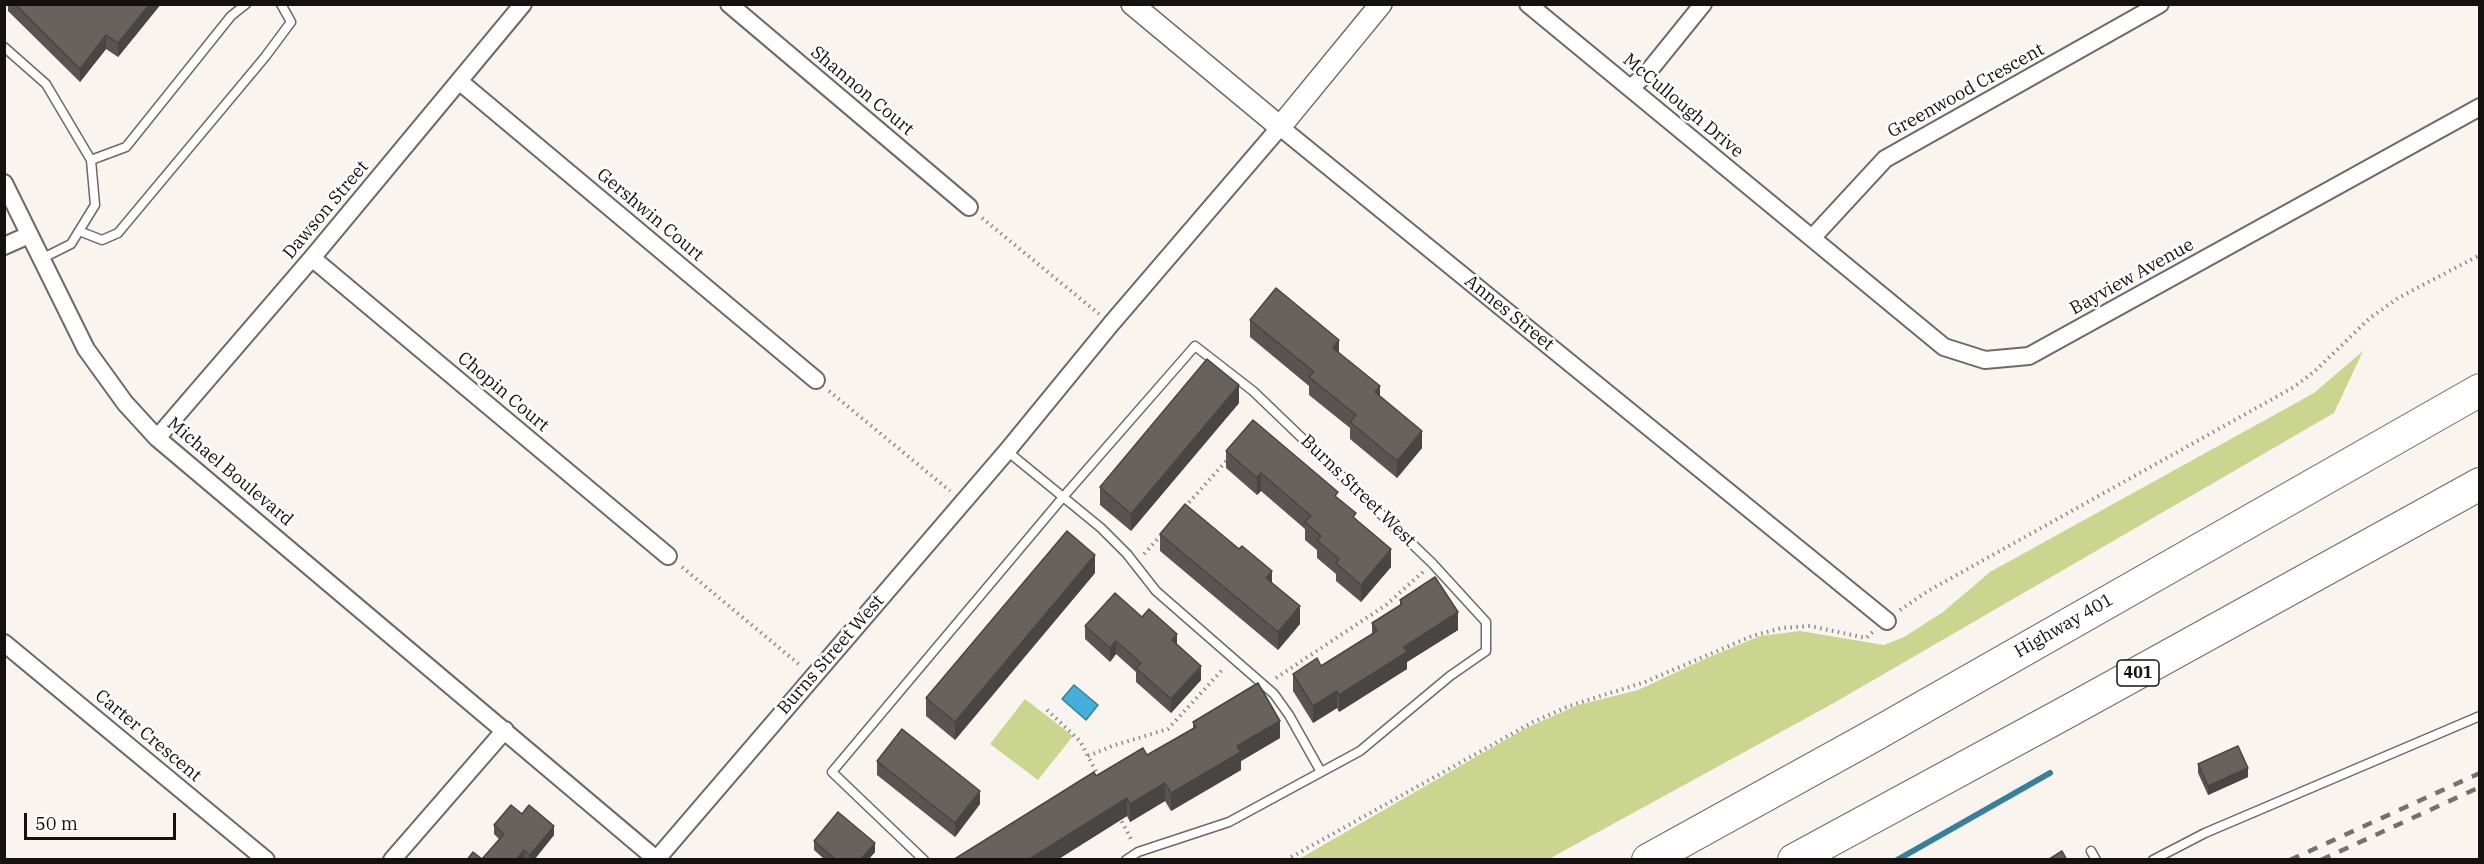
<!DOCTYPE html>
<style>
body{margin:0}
#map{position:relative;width:2484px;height:864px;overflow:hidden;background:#faf4ef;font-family:"IBM Plex Serif",serif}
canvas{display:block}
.frame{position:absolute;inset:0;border:6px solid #141110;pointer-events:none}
.scale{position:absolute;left:24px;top:813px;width:152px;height:27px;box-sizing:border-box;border:3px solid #141110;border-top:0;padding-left:8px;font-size:18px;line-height:21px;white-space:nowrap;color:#141110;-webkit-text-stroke:4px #fff;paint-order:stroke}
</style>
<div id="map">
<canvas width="2484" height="864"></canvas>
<div class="frame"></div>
<div class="scale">50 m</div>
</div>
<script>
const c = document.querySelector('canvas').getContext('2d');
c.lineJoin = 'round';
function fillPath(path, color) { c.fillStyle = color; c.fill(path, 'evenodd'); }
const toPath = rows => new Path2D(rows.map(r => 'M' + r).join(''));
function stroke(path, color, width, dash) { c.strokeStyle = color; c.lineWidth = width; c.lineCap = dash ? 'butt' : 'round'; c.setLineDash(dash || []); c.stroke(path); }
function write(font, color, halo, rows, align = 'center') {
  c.font = font + ' "IBM Plex Serif",serif'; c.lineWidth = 5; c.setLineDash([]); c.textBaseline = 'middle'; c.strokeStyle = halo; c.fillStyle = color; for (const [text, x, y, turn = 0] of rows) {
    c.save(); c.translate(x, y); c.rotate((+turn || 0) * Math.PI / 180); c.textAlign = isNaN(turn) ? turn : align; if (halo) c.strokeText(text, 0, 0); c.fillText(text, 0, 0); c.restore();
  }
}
const green = toPath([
 [2363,351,2334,413,1832,704,1549,859,1299,859,1526,728,1578,705,1638,690,1707,658,1760,636,1800,631,1884,645,1904,637,1943,612,1990,572,2314,393],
 [1025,699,1073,736,1038,780,990,744]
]);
const water = toPath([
 [1074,685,1098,705,1086,720,1062,699,1074,685]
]);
const stream = toPath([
 [1897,860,2050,773]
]);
const path = toPath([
 [982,218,1099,314],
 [829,391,950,491],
 [1185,507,1228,459],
 [1144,554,1163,533],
 [682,567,801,666],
 [1900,610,1928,591,2294,387,2315,371,2370,318,2398,298,2480,255],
 [1276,678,1386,605,1423,572],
 [1047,710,1080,741,1099,777],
 [1088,756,1112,746,1168,729,1224,668],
 [1119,816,1132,841],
 [1286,860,1533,722,1569,706,1645,682,1752,636,1782,628,1810,626,1866,638,1874,631]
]);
const service = toPath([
 [4,47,46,84,91,160,95,205,71,244,41,259],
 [91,160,126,147,231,16,246,4],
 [79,231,102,240,118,233,265,57,291,22,281,4],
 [1007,451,1101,528,1127,554,1156,591,1274,694,1289,715,1321,772],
 [2091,851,2096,860],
 [924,860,832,772,1064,496,1195,346,1253,391,1432,563,1486,622,1486,651,1450,676,1360,751,1229,822,1138,852,1126,860],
 [2153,860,2205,833,2480,716]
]);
const minor = toPath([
 [729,4,969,207],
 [1528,4,1944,347,1985,360,2029,356,2480,107],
 [459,81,816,380],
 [1631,88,1648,72,1703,4],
 [4,183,86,349,125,403,157,438,656,859],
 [1812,238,1885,159,2160,4],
 [4,246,29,235],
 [312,258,668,556],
 [157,438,312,258,523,4],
 [4,643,266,860],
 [392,860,505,730],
 [656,860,1007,451,1111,324,1280,127,1887,621]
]);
const tertiary = toPath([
 [1132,4,1280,127,1381,4]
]);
const motorway = toPath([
 [1648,860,1869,738,2480,390],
 [1794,860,2065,713,2480,484]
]);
const rail = toPath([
 [2290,860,2480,773],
 [2321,860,2480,787]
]);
const wall = toPath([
 [8,4,161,4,118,57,106,49,80,82,8,11],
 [1250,320,1339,353,1380,396,1422,448,1397,478,1350,439,1350,428,1309,395,1309,386,1250,337],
 [1239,403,1131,531,1100,505,1100,487],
 [1226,451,1338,498,1356,519,1391,567,1361,602,1336,581,1336,574,1317,558,1317,550,1305,540,1305,529,1261,491,1257,495,1226,468],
 [1160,534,1272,583,1300,624,1278,650,1160,551],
 [1095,573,955,740,926,716,926,698],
 [1400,600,1458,630,1407,662,1407,669,1339,712,1337,708,1313,723,1293,691,1293,674,1321,666,1372,634,1372,623,1400,605],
 [1142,617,1177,645,1201,680,1171,713,1136,682,1136,672,1116,654,1110,662,1085,639,1085,626],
 [1193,722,1280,738,1241,761,1241,770,1171,811,1165,801,1130,822,1127,816,1057,860,953,860,1096,776,1147,755,1193,728],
 [877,761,980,804,955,837,877,775],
 [2198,764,2248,777,2208,795,2198,773],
 [522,814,554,835,534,860,467,860,482,859,499,839,494,834,494,825],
 [814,841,875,852,868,860,825,860,814,850]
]);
const shadedWall = toPath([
 [150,4,161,4,118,57,118,43],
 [106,35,106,49,80,82,80,69],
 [1339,340,1339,358,1333,348],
 [1239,385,1239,403,1131,531,1131,514],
 [1380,386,1380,404,1375,392],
 [1422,431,1422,448,1397,478,1397,461],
 [1261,473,1261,491,1257,495,1257,478],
 [1391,549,1391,567,1361,602,1361,585],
 [1095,555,1095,573,955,740,955,722],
 [1272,571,1272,589,1266,578],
 [1300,606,1300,624,1278,650,1278,632],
 [1458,612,1458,630,1407,662,1407,669,1339,712,1339,695,1404,647],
 [1177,634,1177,648,1172,640],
 [1116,641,1116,654,1110,662,1110,648],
 [1201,666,1201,680,1171,713,1171,699],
 [1337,691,1337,708,1313,723,1313,706],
 [1280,721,1280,738,1241,761,1241,770,1171,811,1171,793,1237,746],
 [2248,768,2248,777,2208,795,2208,786],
 [1165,783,1165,801,1130,822,1130,804],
 [980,791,980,804,955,837,955,823],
 [1127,798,1127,816,1057,860,1028,860],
 [554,826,554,835,534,860,530,860,530,855],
 [875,843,875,852,868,860,860,860],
 [524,850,524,860,516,860]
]);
const building = toPath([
 [15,4,150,4,118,43,106,35,80,69,15,4],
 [1276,288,1339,340,1333,348,1380,386,1375,392,1422,431,1397,461,1350,422,1356,415,1309,377,1314,372,1250,320,1276,288],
 [1207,359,1239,385,1131,514,1100,487,1207,359],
 [1253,420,1338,492,1335,496,1356,513,1353,517,1391,549,1361,585,1336,563,1339,559,1317,540,1321,536,1305,522,1311,516,1261,473,1257,478,1226,451,1253,420],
 [1185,504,1239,549,1242,546,1272,571,1266,578,1300,606,1278,632,1160,534,1185,504],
 [1067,531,1095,555,955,722,926,698,1067,531],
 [1435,577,1458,612,1404,647,1407,652,1339,695,1337,691,1313,706,1293,674,1317,658,1321,666,1377,631,1372,623,1402,604,1400,600,1435,577],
 [1115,593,1142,617,1149,609,1177,634,1172,640,1201,666,1171,699,1136,668,1141,663,1116,641,1110,648,1085,626,1115,593],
 [1258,683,1280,721,1237,746,1241,752,1171,793,1165,783,1130,804,1127,798,1028,860,953,860,1094,772,1096,776,1143,748,1147,755,1196,727,1193,722,1258,683],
 [902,729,980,791,955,823,877,761,902,729],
 [2238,746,2248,768,2208,786,2198,764,2238,746],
 [511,805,522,814,529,805,554,826,530,855,524,850,516,860,467,860,473,852,482,859,504,834,494,825,511,805],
 [838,812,875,843,860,860,836,860,814,841,838,812],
 [2062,851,2067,860,2048,860,2062,851]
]);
const shields = [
 [2138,673,42]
];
const shieldNames = [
 ["401",2138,673]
];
const streetNames = [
 ["Shannon Court",862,91,40],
 ["Greenwood Crescent",1966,91,-29],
 ["McCullough Drive",1683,106,40],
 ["Dawson Street",326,210,-50],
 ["Gershwin Court",650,215,40],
 ["Bayview Avenue",2132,277,-29],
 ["Annes Street",1509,313,39],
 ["Chopin Court",503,392,40],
 ["Michael Boulevard",230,472,40],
 ["Burns Street West",1358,491,44],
 ["Highway 401",2064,626,-30],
 ["Burns Street West",831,655,-49],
 ["Carter Crescent",148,736,40]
];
fillPath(green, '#cad590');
fillPath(water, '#44afda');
stroke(water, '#36809d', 1.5);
stroke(stream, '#36809d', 6);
stroke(service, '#6f6965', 11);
stroke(minor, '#6f6965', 20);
stroke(tertiary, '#6f6965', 24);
stroke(motorway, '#6f6965', 34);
stroke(path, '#8d8885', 4, [1.5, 4.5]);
stroke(service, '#fff', 8);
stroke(minor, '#fff', 16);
stroke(tertiary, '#fff', 21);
stroke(motorway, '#fff', 32);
stroke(rail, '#75716e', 4.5, [10, 10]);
fillPath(wall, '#595452');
fillPath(shadedWall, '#494542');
fillPath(building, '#68625f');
stroke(building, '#494542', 1.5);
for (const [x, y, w] of shields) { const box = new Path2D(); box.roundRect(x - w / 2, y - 13, w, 26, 4.5); c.fillStyle = '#fff'; c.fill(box); stroke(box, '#141110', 1.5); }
write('bold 16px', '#141110', null, shieldNames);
write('18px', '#141110', '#fff', streetNames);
</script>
